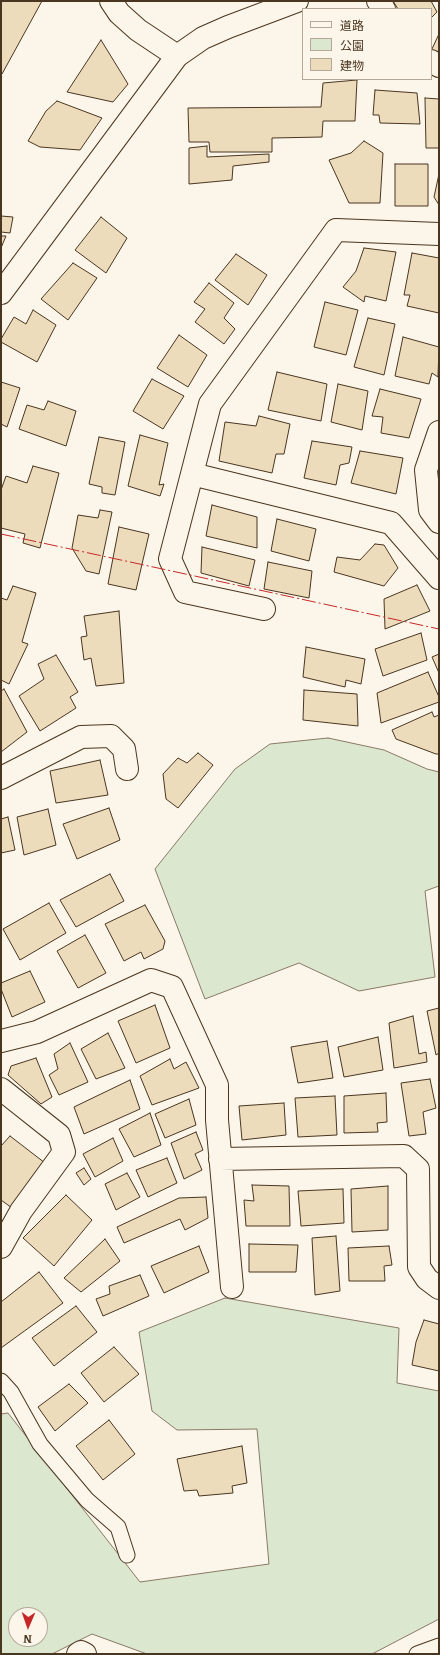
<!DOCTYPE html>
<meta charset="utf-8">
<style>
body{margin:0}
#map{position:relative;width:440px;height:1655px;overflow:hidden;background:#fbf6e9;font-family:Bitter,"Noto Sans JP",serif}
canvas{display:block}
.frame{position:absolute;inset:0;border:2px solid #4a3520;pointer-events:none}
.legend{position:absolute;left:302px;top:8px;width:130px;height:72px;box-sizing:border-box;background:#fbf6e9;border:1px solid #b4a999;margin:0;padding:5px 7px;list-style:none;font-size:12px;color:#4a3520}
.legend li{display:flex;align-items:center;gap:8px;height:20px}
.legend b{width:20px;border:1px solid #b4a999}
.north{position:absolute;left:8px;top:1607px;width:40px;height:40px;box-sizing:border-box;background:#fbf6e9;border:1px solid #b4a999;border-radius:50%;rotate:182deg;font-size:11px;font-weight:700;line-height:16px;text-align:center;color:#4a3520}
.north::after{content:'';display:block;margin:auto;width:14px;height:18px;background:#c62828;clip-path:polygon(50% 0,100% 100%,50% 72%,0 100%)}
</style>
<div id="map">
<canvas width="440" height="1655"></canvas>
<div class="frame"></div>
<ul class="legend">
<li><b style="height:5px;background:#fbf6e9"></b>道路</li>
<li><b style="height:11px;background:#dce7d0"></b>公園</li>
<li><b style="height:11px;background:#ecdcbc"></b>建物</li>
</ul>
<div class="north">N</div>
</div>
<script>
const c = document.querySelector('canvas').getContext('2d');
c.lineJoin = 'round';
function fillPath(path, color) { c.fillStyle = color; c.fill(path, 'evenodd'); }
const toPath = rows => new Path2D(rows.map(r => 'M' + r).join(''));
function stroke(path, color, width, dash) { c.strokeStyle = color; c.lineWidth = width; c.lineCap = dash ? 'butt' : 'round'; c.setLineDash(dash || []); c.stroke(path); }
const green = toPath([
 [328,738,384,750,427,769,439,772,439,886,425,891,435,977,359,991,299,963,205,999,155,869,235,769,270,744,328,738],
 [225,1298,399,1328,397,1383,439,1391,439,1619,372,1654,147,1654,92,1634,52,1654,1,1654,1,1414,8,1413,140,1582,269,1564,257,1429,177,1430,152,1411,139,1332,225,1298],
 [16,1615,40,1615,40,1639,16,1639,16,1615]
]);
const building = toPath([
 [1,1,42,1,2,74,1,74,1,1],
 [393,1,431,1,437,12,431,18,431,9,398,9,393,1],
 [439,34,439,56,431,51,439,34],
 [101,40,128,84,113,102,67,92,101,40],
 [357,80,355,121,323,121,322,137,272,138,272,152,210,152,209,142,189,142,188,108,321,107,323,83,357,80],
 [375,90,417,93,420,124,380,123,379,115,373,115,375,90],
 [425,98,439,99,439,148,426,148,425,98],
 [57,101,102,118,80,150,40,147,28,141,46,111,57,101],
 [364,141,383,153,380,203,349,203,329,160,351,153,364,141],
 [207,146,207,157,269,154,269,162,233,166,232,180,189,184,189,148,207,146],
 [395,164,428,164,428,206,395,206,395,164],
 [439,174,439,205,434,197,439,174],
 [1,216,13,217,10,233,1,232,1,216],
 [101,217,127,238,106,273,75,250,101,217],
 [1,236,6,236,1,248,1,236],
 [364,248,396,252,386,301,365,296,364,302,343,287,356,271,364,248],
 [412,253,439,258,439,313,407,306,410,295,404,295,412,253],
 [236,254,267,275,248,305,215,280,236,254],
 [73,263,97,278,68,320,41,299,73,263],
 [209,283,234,303,224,318,235,329,224,344,195,322,205,309,194,302,209,283],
 [325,302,358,310,346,355,314,347,325,302],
 [33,310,56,325,37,362,1,342,1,339,14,317,26,324,33,310],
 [368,318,395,324,384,375,354,367,368,318],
 [179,335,207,355,188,387,157,368,179,335],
 [403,337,439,347,438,377,432,373,429,384,395,376,403,337],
 [277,372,327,384,321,421,268,410,277,372],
 [152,379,184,396,163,429,133,411,152,379],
 [1,382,20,388,7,427,1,424,1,382],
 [338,384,368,391,362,430,331,422,338,384],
 [380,389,421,399,409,438,381,433,383,417,372,416,380,389],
 [48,401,76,411,66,446,19,429,27,405,44,410,48,401],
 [259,416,290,424,284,454,276,454,272,473,219,461,225,422,256,426,259,416],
 [140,435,168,443,159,485,164,484,160,496,128,486,140,435],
 [99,437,125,442,115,495,102,493,102,487,89,484,99,437],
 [312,441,352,447,349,463,340,465,336,485,304,478,312,441],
 [360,451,403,458,396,494,351,483,360,451],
 [33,466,59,473,40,548,23,543,25,534,1,528,1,490,6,476,27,483,33,466],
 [212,505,257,517,257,548,206,536,212,505],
 [100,510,112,512,99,574,86,571,72,548,78,515,98,518,100,510],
 [277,519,316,529,309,561,271,551,277,519],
 [119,527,149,534,136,590,108,584,119,527],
 [375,544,384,545,398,568,384,586,334,572,337,557,360,560,375,544],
 [202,547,255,560,249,586,201,573,202,547],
 [268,562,312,571,309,598,264,589,268,562],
 [417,585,430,611,385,629,384,599,417,585],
 [13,586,36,593,22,642,28,644,9,684,1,680,1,598,7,600,13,586],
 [119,611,124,683,96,686,91,658,84,660,81,637,87,636,84,616,119,611],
 [421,633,427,660,383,676,375,649,421,633],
 [306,647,365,659,361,684,346,680,345,687,303,677,306,647],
 [439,654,439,673,432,657,439,654],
 [56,655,78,692,70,697,76,708,40,731,19,696,44,679,38,664,56,655],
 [428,672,439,697,439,702,381,723,377,693,428,672],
 [4,689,27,732,1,752,1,691,4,689],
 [304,690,357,694,358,726,303,720,304,690],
 [432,712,434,717,439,715,439,754,436,754,396,739,392,730,432,712],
 [198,753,213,765,178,808,166,799,163,774,178,758,187,763,198,753],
 [100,760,108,795,56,803,50,771,100,760],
 [109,808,120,840,77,859,63,824,109,808],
 [48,809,56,845,24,855,17,817,48,809],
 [8,817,15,850,1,853,1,819,8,817],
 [110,874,124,901,76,927,60,900,110,874],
 [49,903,66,933,20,960,3,929,49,903],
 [145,905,165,941,163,949,144,959,141,952,124,961,105,924,145,905],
 [85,935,106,973,78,988,57,951,85,935],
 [30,971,45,1002,12,1017,1,989,1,983,30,971],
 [155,1005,170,1048,136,1063,118,1021,155,1005],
 [439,1008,439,1053,436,1055,427,1011,439,1008],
 [413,1016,419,1054,426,1052,427,1062,394,1068,389,1023,413,1016],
 [108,1033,125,1068,96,1079,81,1049,108,1033],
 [378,1037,383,1070,344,1077,338,1047,378,1037],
 [327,1041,333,1078,298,1083,291,1047,327,1041],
 [70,1043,88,1082,59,1095,49,1075,58,1069,54,1054,70,1043],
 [36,1058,52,1097,41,1104,8,1075,11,1066,36,1058],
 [170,1059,174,1069,186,1062,199,1088,152,1105,140,1076,170,1059],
 [430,1079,436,1108,423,1112,426,1134,409,1136,401,1083,430,1079],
 [130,1080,140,1109,84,1134,74,1107,130,1080],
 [386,1093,387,1122,377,1123,378,1132,344,1133,344,1096,386,1093],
 [335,1096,337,1135,298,1137,295,1098,335,1096],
 [189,1099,196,1125,165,1138,155,1114,189,1099],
 [284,1103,286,1135,242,1140,239,1106,284,1103],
 [150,1113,161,1145,134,1157,119,1129,150,1113],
 [196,1132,203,1150,195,1154,202,1170,184,1179,171,1143,196,1132],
 [10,1136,45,1163,12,1208,1,1200,1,1146,10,1136],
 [113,1138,123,1161,95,1177,83,1154,113,1138],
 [167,1158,177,1183,148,1197,136,1170,167,1158],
 [84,1168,91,1179,84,1185,76,1173,84,1168],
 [127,1173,140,1197,116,1210,105,1184,127,1173],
 [252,1185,289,1186,290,1226,246,1226,244,1200,254,1201,252,1185],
 [388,1186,388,1230,352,1232,351,1189,388,1186],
 [343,1189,344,1223,301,1226,298,1191,343,1189],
 [66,1195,92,1220,54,1266,23,1238,66,1195],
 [206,1197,208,1218,185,1230,180,1219,124,1243,117,1227,179,1198,206,1197],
 [336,1236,340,1291,315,1295,312,1238,336,1236],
 [105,1239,120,1261,81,1292,64,1278,105,1239],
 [249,1244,298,1245,296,1272,249,1272,249,1244],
 [199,1246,209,1272,164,1293,151,1266,199,1246],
 [389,1246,392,1265,384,1266,385,1281,349,1281,348,1248,389,1246],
 [39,1272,63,1303,1,1348,1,1302,39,1272],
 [140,1275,149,1296,103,1316,96,1299,110,1294,109,1286,140,1275],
 [76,1306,97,1332,54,1366,32,1338,76,1306],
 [424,1320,439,1324,439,1371,412,1365,416,1342,424,1320],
 [114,1347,139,1374,104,1402,81,1373,114,1347],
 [69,1384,88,1403,55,1431,38,1407,69,1384],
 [109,1420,135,1454,103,1480,76,1446,109,1420],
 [242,1446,247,1483,232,1486,233,1493,199,1496,197,1490,184,1491,177,1459,242,1446]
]);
const service = toPath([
 [1,1381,11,1392,40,1444,87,1500,118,1527,127,1555],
 [417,1654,439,1646]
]);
const minor = toPath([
 [378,1,384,9],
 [431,61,439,66],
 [439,234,336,230,210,404,192,474,391,523,439,578],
 [1,293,177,56],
 [439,432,426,470,430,510,439,522],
 [192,474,170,559,185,592,264,609],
 [1,778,81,737,111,736,124,749,127,769],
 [1,1041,37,1032,151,980,172,987,217,1085,217,1120,232,1287],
 [1,1089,59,1135,64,1152,21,1211,1,1247],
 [220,1159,404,1156,418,1169,419,1267,427,1279,439,1288],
 [78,1654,81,1652,85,1654]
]);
const tertiary = toPath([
 [111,1,119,13,138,30,177,56,203,38,228,27,297,1]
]);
const power = toPath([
 [1,534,439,629]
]);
fillPath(green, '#dce7d0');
stroke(green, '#887966', 1);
fillPath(building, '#ecdcbc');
stroke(building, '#4a3520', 1);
stroke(service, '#4a3520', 17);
stroke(minor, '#4a3520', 24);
stroke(tertiary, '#4a3520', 24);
stroke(service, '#fbf6e9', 15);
stroke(minor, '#fbf6e9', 22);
stroke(tertiary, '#fbf6e9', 22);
stroke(power, '#c62828', 1, [14, 3, 2, 3]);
</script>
